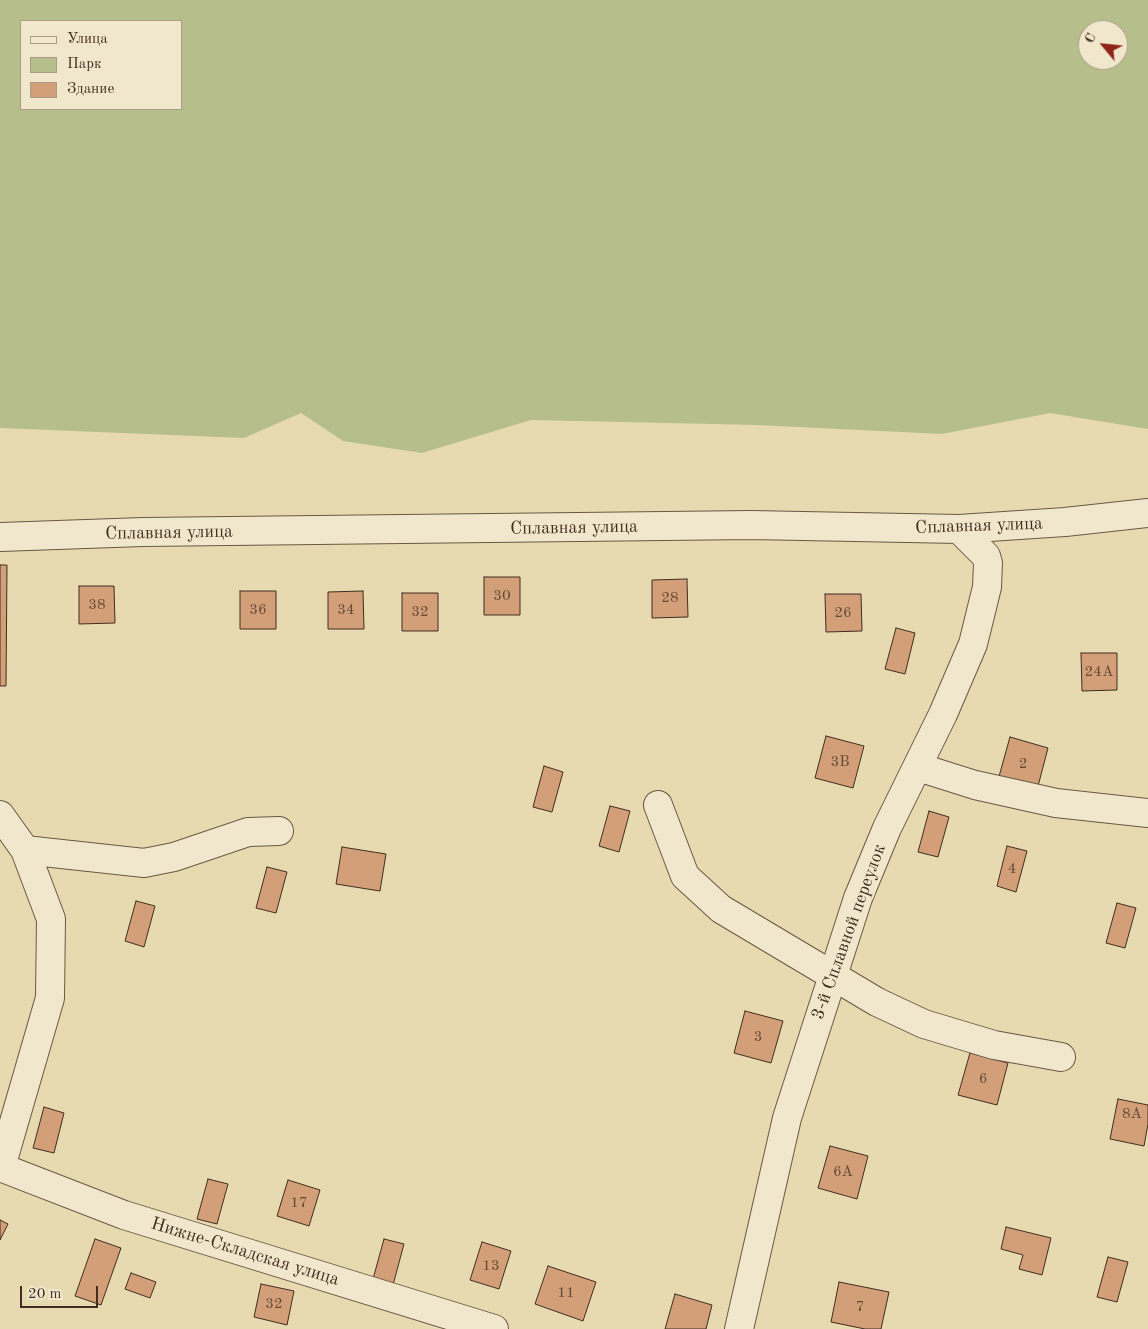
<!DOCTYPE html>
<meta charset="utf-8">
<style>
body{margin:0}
#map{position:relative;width:1148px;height:1329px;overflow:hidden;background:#e8dab0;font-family:"Old Standard TT",serif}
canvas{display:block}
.legend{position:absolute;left:20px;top:20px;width:162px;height:90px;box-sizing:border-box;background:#f0e7cc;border:1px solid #aa9d87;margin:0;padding:6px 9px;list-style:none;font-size:15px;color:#402d20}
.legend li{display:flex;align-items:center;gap:10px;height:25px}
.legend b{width:25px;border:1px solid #aa9d87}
.north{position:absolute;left:1078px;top:20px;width:50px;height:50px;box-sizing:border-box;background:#f0e7cc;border:1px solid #aa9d87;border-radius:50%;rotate:298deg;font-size:14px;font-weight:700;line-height:20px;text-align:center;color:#402d20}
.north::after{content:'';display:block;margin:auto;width:18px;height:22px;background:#8f2418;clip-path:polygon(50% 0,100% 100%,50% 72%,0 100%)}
.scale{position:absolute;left:20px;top:1286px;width:78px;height:22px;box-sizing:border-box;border:2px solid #402d20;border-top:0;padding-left:6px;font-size:15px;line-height:18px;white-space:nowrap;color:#402d20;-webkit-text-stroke:4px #f0e7cc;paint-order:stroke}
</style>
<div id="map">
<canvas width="1148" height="1329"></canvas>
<ul class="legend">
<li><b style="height:6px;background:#f0e7cc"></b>Улица</li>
<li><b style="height:14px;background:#b6bf8b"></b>Парк</li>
<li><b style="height:14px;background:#d29f78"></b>Здание</li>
</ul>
<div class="north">С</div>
<div class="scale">20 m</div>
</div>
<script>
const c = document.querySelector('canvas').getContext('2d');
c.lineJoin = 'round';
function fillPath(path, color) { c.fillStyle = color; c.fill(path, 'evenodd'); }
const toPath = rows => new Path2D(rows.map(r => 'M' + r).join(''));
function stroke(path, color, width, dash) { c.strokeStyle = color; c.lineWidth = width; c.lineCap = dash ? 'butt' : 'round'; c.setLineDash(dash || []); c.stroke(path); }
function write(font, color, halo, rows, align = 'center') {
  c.font = font + ' "Old Standard TT",serif'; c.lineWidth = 4.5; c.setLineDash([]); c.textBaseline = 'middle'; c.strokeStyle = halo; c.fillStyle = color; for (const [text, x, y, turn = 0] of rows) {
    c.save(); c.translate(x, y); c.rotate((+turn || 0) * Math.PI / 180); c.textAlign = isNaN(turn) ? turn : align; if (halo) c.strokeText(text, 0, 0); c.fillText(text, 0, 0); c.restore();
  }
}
const green = toPath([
 [0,0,1148,0,1148,429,1050,413,942,434,757,425,531,420,422,453,343,441,301,413,244,438,0,428],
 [21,21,181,21,181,109,21,109],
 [1088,30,1118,30,1118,60,1088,60]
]);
const building = toPath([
 [0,565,7,565,6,686,0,686,0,565],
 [484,577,520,577,520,615,484,615,484,577],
 [687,579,688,617,652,618,652,580,687,579],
 [79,586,114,586,115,623,79,624,79,586],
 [240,591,276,591,276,629,240,629,240,591],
 [363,591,364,629,328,629,328,592,363,591],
 [402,593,438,593,438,631,402,631,402,593],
 [825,594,861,594,862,631,826,632,825,594],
 [896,628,915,633,905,674,885,669,896,628],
 [1081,653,1117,653,1117,690,1082,691,1081,653],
 [826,736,864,746,853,788,815,778,826,736],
 [1010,737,1048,748,1037,790,998,780,1010,737],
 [544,766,563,772,552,812,533,807,544,766],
 [610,806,630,811,619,852,599,846,610,806],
 [929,811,949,817,938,857,918,852,929,811],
 [1007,846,1027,851,1016,892,997,886,1007,846],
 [342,847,386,854,380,891,336,884,342,847],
 [267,867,287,872,276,913,256,908,267,867],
 [136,901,155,906,144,947,125,941,136,901],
 [1117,903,1136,908,1125,948,1106,943,1117,903],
 [745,1011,783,1021,771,1063,734,1053,745,1011],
 [970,1053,1008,1063,997,1105,958,1095,970,1053],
 [1118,1099,1148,1105,1148,1124,1144,1146,1110,1139,1118,1099],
 [44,1107,64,1113,54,1153,33,1148,44,1107],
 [830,1146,868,1156,857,1199,818,1188,830,1146],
 [208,1179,228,1184,217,1224,197,1219,208,1179],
 [288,1180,320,1190,309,1226,277,1216,288,1180],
 [0,1220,8,1224,0,1240,0,1220],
 [1006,1227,1051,1238,1042,1275,1019,1269,1023,1255,1001,1249,1006,1227],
 [95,1239,121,1248,101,1305,75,1296,95,1239],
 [384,1239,404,1244,393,1285,373,1279,384,1239],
 [482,1242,511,1251,499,1289,470,1280,482,1242],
 [1108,1257,1128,1262,1117,1302,1097,1297,1108,1257],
 [548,1266,596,1282,583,1321,535,1304,548,1266],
 [131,1273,156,1282,150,1298,125,1289,131,1273],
 [839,1282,889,1292,881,1329,865,1329,831,1322,839,1282],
 [261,1284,294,1291,287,1325,254,1317,261,1284],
 [675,1294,712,1305,706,1329,665,1329,675,1294]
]);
const minor = toPath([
 [0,537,143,532,751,525,959,529,1065,522,1148,513],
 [918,767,975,785,1056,803,1148,813],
 [658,805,685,876,721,909,877,1002,924,1024,994,1045,1061,1057],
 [0,815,25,850,51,919,50,998,1,1167],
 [25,850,144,863,174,857,248,832,279,831],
 [0,1167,124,1215,494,1329],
 [739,1329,787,1118,858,898,887,828,943,714,973,644,987,587,988,563,986,556,959,529]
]);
const numberNames = [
 ["30",502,596],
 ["28",670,598],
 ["38",97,605],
 ["36",258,610],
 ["34",346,610],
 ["32",420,612],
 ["26",843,613],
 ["24А",1099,672],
 ["3В",840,762],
 ["2",1023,764],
 ["4",1012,869],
 ["3",758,1037],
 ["6",983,1079],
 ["8А",1132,1114],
 ["6А",843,1172],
 ["17",299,1203],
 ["13",491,1266],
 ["11",566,1293],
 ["32",274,1304],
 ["7",860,1307]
];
const streetNames = [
 ["Сплавная улица",979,526,-2],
 ["Сплавная улица",574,528,-1],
 ["Сплавная улица",169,533,-1],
 ["3-й Сплавной переулок",849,932,-70],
 ["Нижне-Складская улица",245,1252,17]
];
fillPath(green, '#b6bf8b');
fillPath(building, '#d29f78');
stroke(building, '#402d20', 1);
stroke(minor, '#6a5844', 30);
stroke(minor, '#f0e7cc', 28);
write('15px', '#644a36', null, numberNames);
write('18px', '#402d20', '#f0e7cc', streetNames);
</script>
